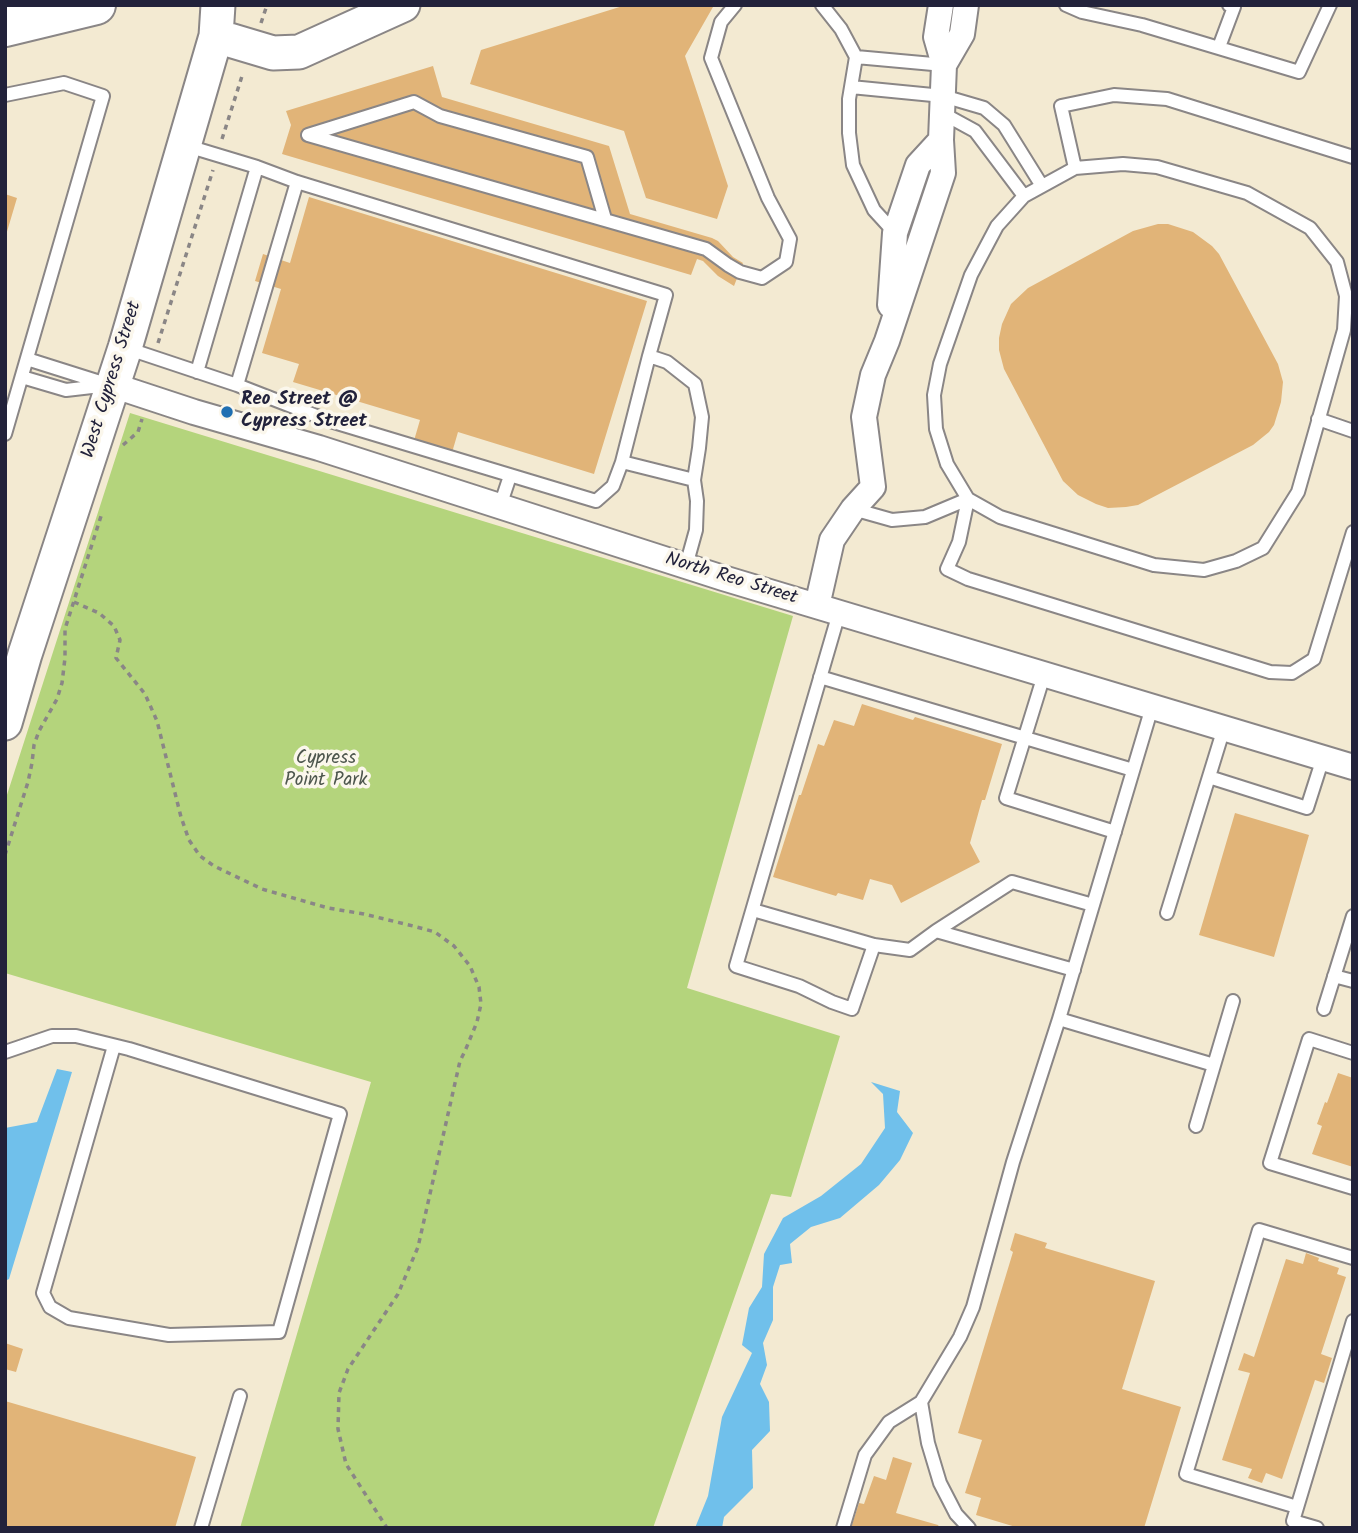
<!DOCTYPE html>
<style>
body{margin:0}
#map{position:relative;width:1358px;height:1533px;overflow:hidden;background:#f3ead2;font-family:Kalam,sans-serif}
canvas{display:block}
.frame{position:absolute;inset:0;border:7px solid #22223b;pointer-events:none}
</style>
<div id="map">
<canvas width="1358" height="1533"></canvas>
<div class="frame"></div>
</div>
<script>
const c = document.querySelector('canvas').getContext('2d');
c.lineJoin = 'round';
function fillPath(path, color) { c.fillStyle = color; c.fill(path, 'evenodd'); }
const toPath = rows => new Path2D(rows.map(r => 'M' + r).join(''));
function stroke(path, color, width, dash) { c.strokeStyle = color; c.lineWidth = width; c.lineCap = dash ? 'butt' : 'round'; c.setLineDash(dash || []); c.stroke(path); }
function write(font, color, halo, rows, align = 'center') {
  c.font = font + ' Kalam,sans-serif'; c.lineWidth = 7; c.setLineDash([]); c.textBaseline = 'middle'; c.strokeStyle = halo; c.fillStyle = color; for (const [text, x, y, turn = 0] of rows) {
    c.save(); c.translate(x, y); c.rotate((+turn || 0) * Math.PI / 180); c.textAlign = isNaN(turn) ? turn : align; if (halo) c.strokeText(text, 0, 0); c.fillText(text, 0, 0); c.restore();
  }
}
const green = toPath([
 [130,413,793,616,687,988,840,1036,791,1197,771,1194,653,1528,240,1528,371,1082,5,973,5,801]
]);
const water = toPath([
 [57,1069,72,1072,9,1279,5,1281,5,1128,37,1122],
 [871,1082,900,1091,897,1112,913,1133,900,1160,879,1185,840,1218,811,1227,790,1244,792,1263,780,1265,773,1287,773,1320,763,1343,767,1365,760,1384,769,1402,770,1431,752,1450,753,1488,724,1517,722,1528,695,1528,708,1496,722,1417,752,1353,742,1345,749,1308,762,1287,764,1254,783,1218,821,1196,861,1164,885,1128,883,1094]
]);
const building = toPath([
 [626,5,709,5,713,7,685,56,728,186,717,219,646,198,624,131,470,84,481,50],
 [433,66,442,97,609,146,630,214,712,238,718,241,733,257,743,263,734,286,718,276,703,261,697,259,691,275,282,154,291,125,286,111],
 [5,194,17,198,6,235,5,235],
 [309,197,647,301,594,474,458,432,451,456,413,444,420,420,293,382,299,364,262,353,281,289,255,281,263,254,290,263],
 [1158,224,1168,224,1193,232,1212,246,1219,254,1278,364,1283,382,1281,402,1274,425,1269,432,1253,445,1138,505,1126,507,1108,508,1096,504,1078,495,1063,481,1004,369,999,350,999,338,1002,324,1011,304,1028,288,1133,231],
 [862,704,913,720,915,717,1002,744,985,800,982,800,970,843,980,862,901,903,892,885,870,879,863,900,838,893,836,896,773,877,799,795,801,795,818,744,824,746,834,720,854,726],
 [1235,813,1309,835,1274,957,1199,935],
 [1338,1073,1353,1078,1353,1167,1312,1154,1322,1126,1317,1124,1325,1102,1327,1103],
 [1015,1233,1047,1243,1045,1248,1155,1281,1122,1389,1181,1407,1144,1528,1019,1528,976,1515,981,1498,965,1493,982,1440,958,1433,1013,1252,1010,1250],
 [1306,1253,1319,1258,1318,1261,1339,1268,1337,1274,1346,1277,1321,1354,1332,1358,1324,1383,1315,1380,1282,1479,1266,1473,1262,1483,1248,1478,1252,1469,1222,1460,1250,1373,1238,1370,1244,1353,1254,1357,1286,1259,1303,1264],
 [5,1343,23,1349,16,1372,5,1369],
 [5,1401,196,1457,175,1528,5,1528],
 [893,1457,912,1463,896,1513,938,1525,940,1528,851,1528,859,1503,864,1504,874,1476,886,1480]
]);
const path = toPath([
 [261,23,267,5],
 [222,139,243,73],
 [158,343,213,170],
 [123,445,138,432,142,419],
 [74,602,99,613,114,626,120,640,116,658,145,694,157,721,181,817,189,840,200,856,214,866,262,889,328,908,364,914,413,926,435,932,454,946,470,966,479,987,481,1004,477,1022,465,1051,460,1061,418,1247,398,1294,348,1369,339,1393,338,1429,346,1464,387,1528],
 [5,855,28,782,32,763,34,745,39,731,57,699,62,683,65,658,65,629,102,513]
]);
const lane = toPath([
 [822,5,841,29,856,57,849,99,849,133,853,165,874,210,895,233],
 [1066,5,1082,12,1142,25,1299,72,1330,5],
 [1219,47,1234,7,1229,5],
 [856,57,944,65],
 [851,87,943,96,984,108,1004,125,1042,186],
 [5,95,64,83,103,96,5,434],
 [942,113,975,131,1024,196],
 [1075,168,1061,106,1114,95,1167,99,1353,157],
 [605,219,587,157,440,116,414,102,308,135,706,249,728,265,740,272,762,278,786,262,790,239,768,198,711,58,721,22,735,5],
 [126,348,237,385,327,420,596,501,613,486,622,462,649,356,666,295,297,182,257,167,184,145],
 [649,356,667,362,695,384,702,417,699,448,694,480],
 [27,359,103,383],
 [197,372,257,167],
 [22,377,66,390,109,385],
 [237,385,297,182],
 [1318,419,1353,431],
 [622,462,694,480,697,501,696,530,686,566],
 [968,499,1000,517,1154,565,1204,570,1236,561,1263,548,1298,492,1344,330,1346,296,1337,262,1310,228,1247,193,1157,167,1123,164,1075,168,1024,196,997,226,971,275,940,364,934,395,936,429,947,464,968,499,959,542,947,569,968,579,1270,672,1292,673,1314,659,1353,532],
 [500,506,510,476],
 [853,509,892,520,925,517,968,499],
 [839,613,736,966,799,986,832,1002,852,1009,874,945],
 [1044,675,1006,798,1115,832],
 [820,677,1133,770],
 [1209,777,1307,808,1323,758],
 [753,910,874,945,910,950,936,931,1012,882,1093,905],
 [1167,913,1224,728],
 [936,931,1074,970],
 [1334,976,1353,981],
 [1324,1009,1353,916],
 [1059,1019,1214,1065],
 [5,1052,52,1036,76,1036,129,1049,340,1114,279,1332,169,1335,69,1318,50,1307,43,1293,114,1046],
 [1353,1053,1309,1039,1270,1163,1353,1188],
 [1196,1126,1233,1001],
 [921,1402,928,1443,940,1483,956,1514,969,1528],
 [1297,1507,1186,1474,1259,1230,1353,1258],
 [201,1528,240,1396],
 [843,1528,865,1455,889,1422,921,1402,960,1337,973,1307,1013,1162,1059,1019,1152,707],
 [1317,1528,1293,1521,1353,1321]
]);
const street = toPath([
 [944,65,962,34,966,5],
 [890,305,895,233,918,165,941,140],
 [112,385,194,412,319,448,723,578,1353,767],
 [817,606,832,540,853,509,873,487,864,417,873,375,887,341,943,173,941,140,944,65,936,37,941,5]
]);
const secondary = toPath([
 [216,36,273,53,299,52,403,5],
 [5,723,25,654,125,348,216,36,218,5]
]);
const highway = toPath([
 [5,27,96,5]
]);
const markers = [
 [227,412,7,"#1f6fb2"]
];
const streetNames = [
 ["West Cypress Street",113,380,-73],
 ["North Reo Street",731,580,17]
];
const poiNames = [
 ["Reo Street @",241,401],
 ["Cypress Street",241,423]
];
const parkNames = [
 ["Cypress",326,760],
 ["Point Park",326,782]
];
fillPath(green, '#b4d47c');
fillPath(water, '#70c0eb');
fillPath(building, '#e1b478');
stroke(lane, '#8a8686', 16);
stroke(street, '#8a8686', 28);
stroke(secondary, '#8a8686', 37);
stroke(highway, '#8a8686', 42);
stroke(path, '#8a8686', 3.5, [5, 5]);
stroke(lane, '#fff', 12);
stroke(street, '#fff', 24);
stroke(secondary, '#fff', 33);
stroke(highway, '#fff', 38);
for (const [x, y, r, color] of markers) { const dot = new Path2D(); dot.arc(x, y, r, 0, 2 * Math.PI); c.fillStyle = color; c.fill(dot); stroke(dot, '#fbf7ec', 2.5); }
write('19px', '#22223b', '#fbf7ec', streetNames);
write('bold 19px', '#22223b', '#fbf7ec', poiNames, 'left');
write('19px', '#4e574e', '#fbf7ec', parkNames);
</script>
